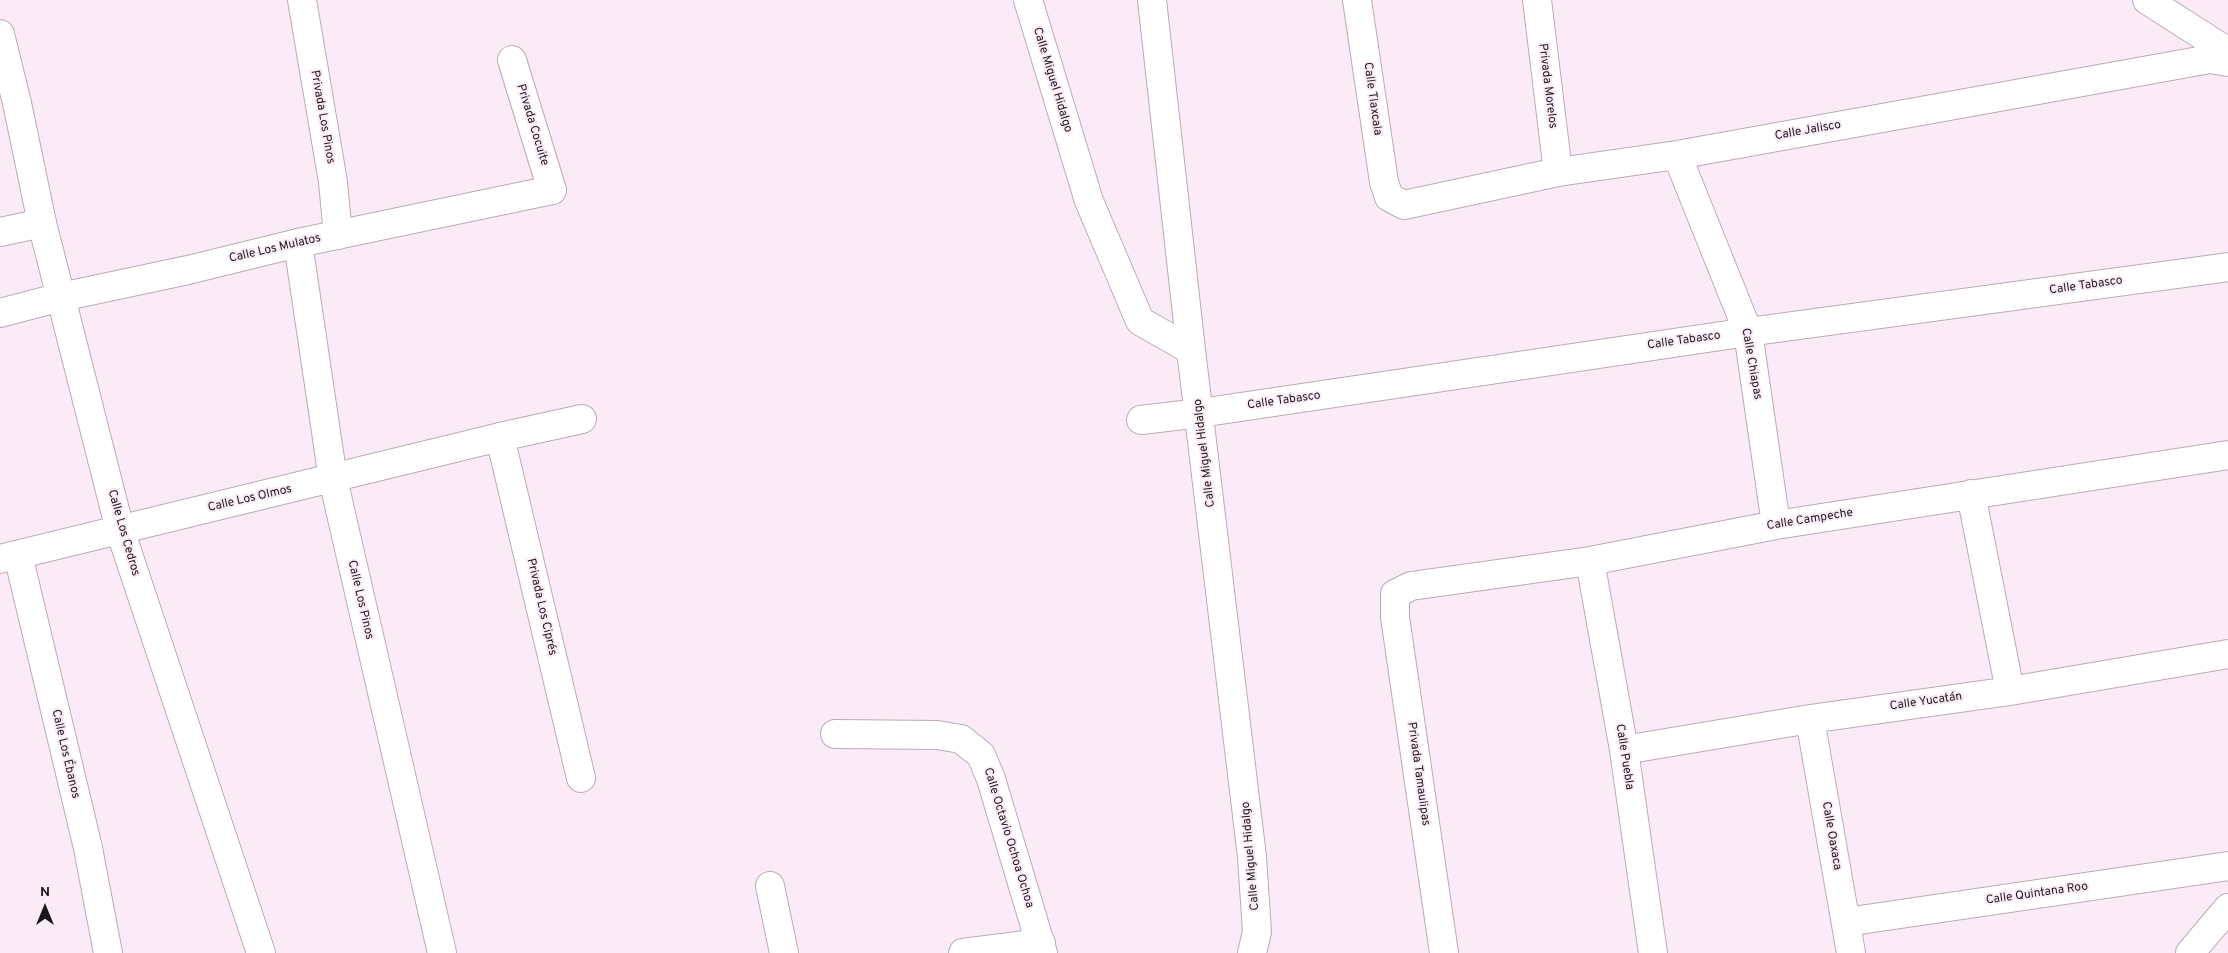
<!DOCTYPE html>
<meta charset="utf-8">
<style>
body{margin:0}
#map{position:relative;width:2228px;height:953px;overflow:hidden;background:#fbebf7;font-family:Overpass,sans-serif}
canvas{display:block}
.north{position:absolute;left:20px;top:883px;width:50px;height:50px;-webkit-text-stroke:4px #fbebf7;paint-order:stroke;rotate:0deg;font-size:14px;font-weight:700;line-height:20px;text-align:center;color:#1b161a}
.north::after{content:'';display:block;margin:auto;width:18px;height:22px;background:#1b161a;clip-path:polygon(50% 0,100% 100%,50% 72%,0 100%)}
</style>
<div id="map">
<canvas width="2228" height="953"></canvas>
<div class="north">N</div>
</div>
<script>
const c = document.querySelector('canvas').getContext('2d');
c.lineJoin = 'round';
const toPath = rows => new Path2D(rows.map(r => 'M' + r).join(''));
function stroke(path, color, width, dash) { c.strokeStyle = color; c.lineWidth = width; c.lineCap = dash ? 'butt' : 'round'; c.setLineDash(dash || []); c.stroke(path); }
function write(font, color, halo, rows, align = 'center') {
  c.font = font + ' Overpass,sans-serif'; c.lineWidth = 4; c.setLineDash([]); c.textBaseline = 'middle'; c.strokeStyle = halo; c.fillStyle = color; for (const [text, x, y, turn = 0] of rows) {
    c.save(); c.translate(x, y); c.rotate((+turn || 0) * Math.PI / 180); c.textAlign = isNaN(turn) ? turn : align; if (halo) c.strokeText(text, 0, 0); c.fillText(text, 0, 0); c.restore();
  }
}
const pedestrian = toPath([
 [302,0,333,182,338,235],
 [1028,0,1089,201,1140,321,1191,350,1252,857,1257,932,1252,953],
 [1152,0,1191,350],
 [512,60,552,190],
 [0,232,42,223],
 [500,437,581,778],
 [770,886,784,953]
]);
const minor = toPath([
 [1357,0,1384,182,1389,197,1404,205,1558,172,1677,155,2210,59,2228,62],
 [1537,0,1558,172],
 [2147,0,2228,52],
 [0,34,17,103,42,223,120,530,261,953],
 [1677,155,1748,332,1776,525],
 [298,243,333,479,442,953],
 [0,313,61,297,188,270,298,243,552,190],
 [1141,420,1200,413,1748,332,2228,267],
 [1971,494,2010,691],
 [18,555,88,848,108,953],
 [0,559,500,437,582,419],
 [1590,561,1624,750,1653,953],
 [1810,719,1851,953],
 [835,734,937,735,961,739,981,755,991,779,1043,953],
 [1624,750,1810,719,2010,691,2228,654],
 [1846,922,2228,866],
 [963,953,1041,943],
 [1444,953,1395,617,1395,594,1411,586,1590,561,1776,525,2228,455],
 [2190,953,2228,908]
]);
const streetNames = [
 ["Calle Miguel Hidalgo",1052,80,73],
 ["Privada Morelos",1547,86,83],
 ["Calle Tlaxcala",1372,99,82],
 ["Privada Los Pinos",322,117,80],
 ["Privada Cocuite",532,125,73],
 ["Calle Jalisco",1808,131,-10],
 ["Calle Los Mulatos",275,249,-13],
 ["Calle Tabasco",2086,286,-8],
 ["Calle Tabasco",1684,341,-8],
 ["Calle Chiapas",1751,364,80],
 ["Calle Tabasco",1284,401,-8],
 ["Calle Miguel Hidalgo",1205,453,-97],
 ["Calle Los Olmos",250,499,-13],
 ["Calle Campeche",1810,520,-9],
 ["Calle Los Cedros",123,533,74],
 ["Calle Los Pinos",360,600,77],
 ["Privada Los Ciprés",541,607,77],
 ["Calle Yucatán",1926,702,-8],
 ["Calle Los Ébanos",65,754,77],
 ["Calle Puebla",1624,757,81],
 ["Privada Tamaulipas",1418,774,82],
 ["Calle Oaxaca",1831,836,80],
 ["Calle Octavio Ochoa Ochoa",1008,838,73],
 ["Calle Miguel Hidalgo",1251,856,-95],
 ["Calle Quintana Roo",2037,894,-8]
];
stroke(pedestrian, '#baabb6', 30);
stroke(minor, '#baabb6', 30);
stroke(pedestrian, '#fff', 28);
stroke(minor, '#fff', 28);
write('12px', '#1b161a', '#fbebf7', streetNames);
</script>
